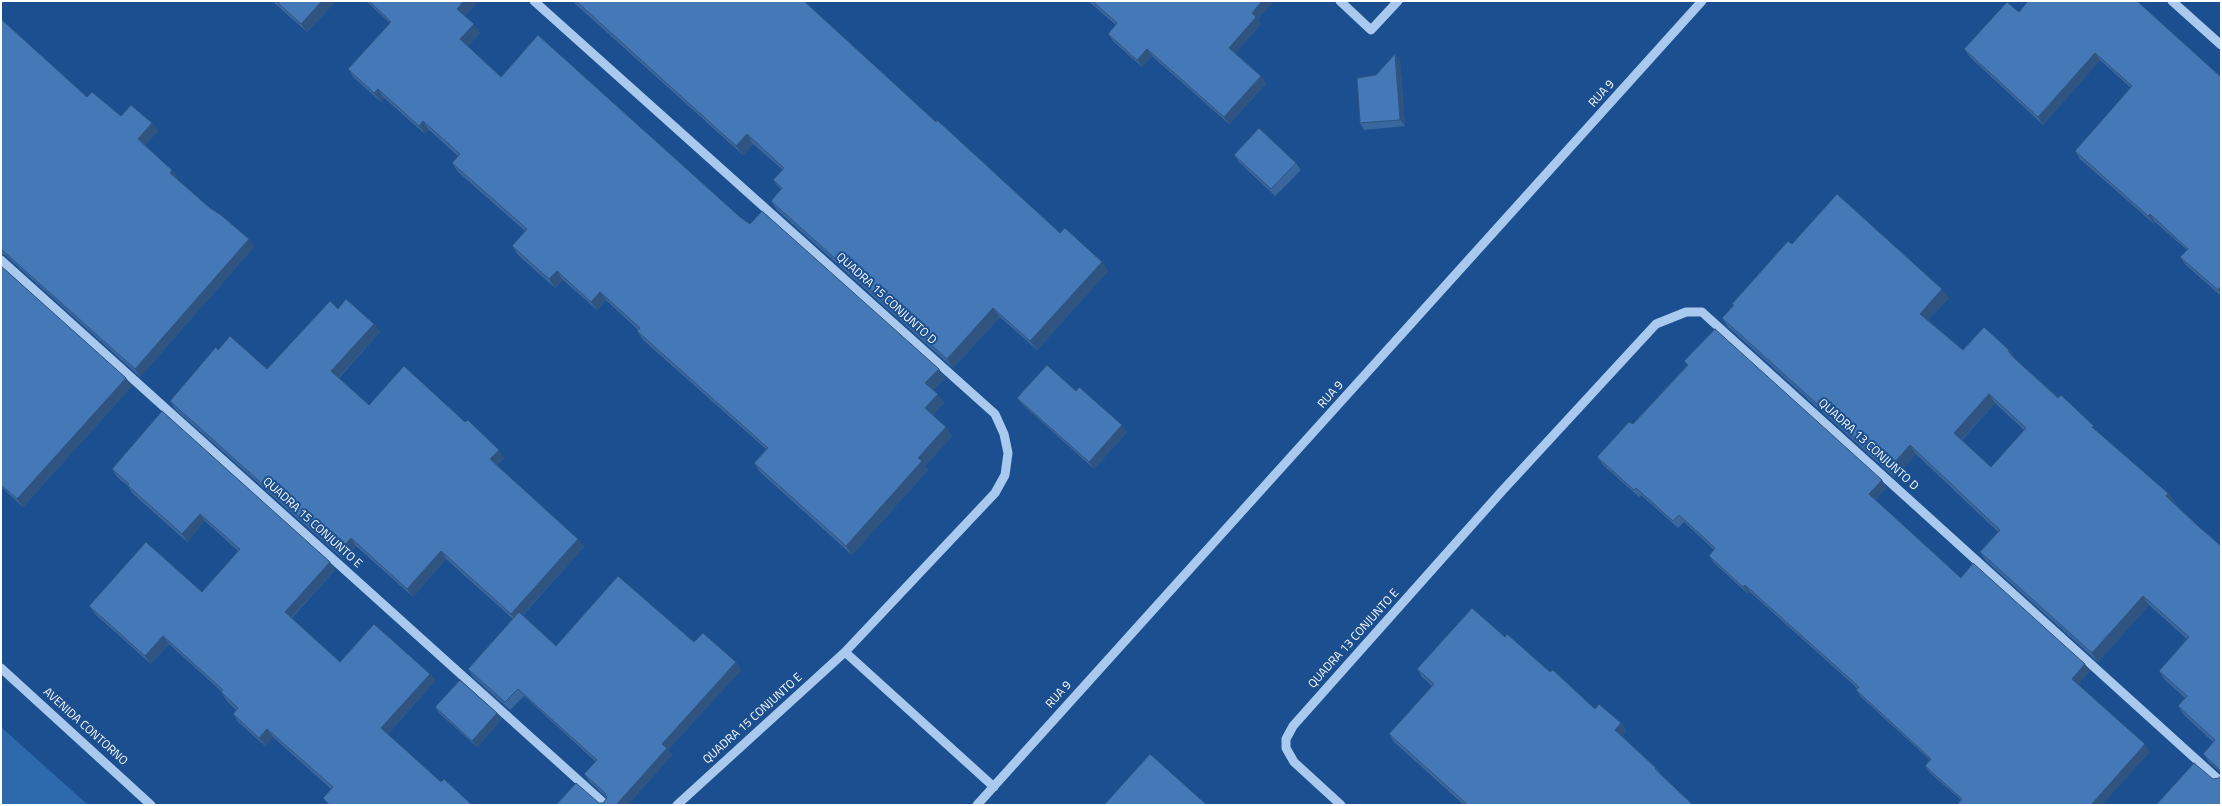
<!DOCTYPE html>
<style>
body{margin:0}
#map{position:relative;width:2222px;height:806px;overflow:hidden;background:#1b4f8f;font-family:"Titillium Web",sans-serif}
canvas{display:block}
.frame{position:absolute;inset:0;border:2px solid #fff;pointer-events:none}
</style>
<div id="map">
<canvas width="2222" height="806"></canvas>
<div class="frame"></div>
</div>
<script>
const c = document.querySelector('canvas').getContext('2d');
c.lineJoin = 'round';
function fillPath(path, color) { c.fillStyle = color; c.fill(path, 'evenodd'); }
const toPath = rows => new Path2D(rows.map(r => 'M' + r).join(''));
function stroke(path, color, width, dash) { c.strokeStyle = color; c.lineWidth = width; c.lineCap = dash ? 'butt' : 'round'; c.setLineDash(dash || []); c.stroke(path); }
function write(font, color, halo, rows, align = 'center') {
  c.font = font + ' "Titillium Web",sans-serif'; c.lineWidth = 4; c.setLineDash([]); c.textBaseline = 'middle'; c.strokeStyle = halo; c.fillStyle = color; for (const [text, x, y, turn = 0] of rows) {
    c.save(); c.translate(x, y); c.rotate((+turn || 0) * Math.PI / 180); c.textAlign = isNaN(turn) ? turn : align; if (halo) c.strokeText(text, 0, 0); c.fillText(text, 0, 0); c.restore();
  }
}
const green = toPath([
 [1,727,88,805,1,805]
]);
const minor = toPath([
 [534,1,995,414,1004,434,1008,453,1005,475,995,493,845,652,677,805],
 [1340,1,1371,30,1398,1],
 [2172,1,2221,45],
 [1,260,606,805],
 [845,652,994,787],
 [1,668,151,805],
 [977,805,1702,1],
 [1341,805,1294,762,1286,748,1286,739,1293,726,1502,491,1656,324,1686,312,1702,312,2221,782]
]);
const wall = toPath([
 [272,1,336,1,307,32],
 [366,1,478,1,465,16,480,33,468,46,501,77,740,217,939,369,945,378,933,390,944,403,933,415,952,436,925,466,928,470,852,555,760,472,754,463,766,449,643,340,637,331,638,330,606,300,597,310,563,280,555,288,518,255,512,246,525,231,458,172,452,163,458,156,429,130,425,134,384,98,381,102,354,78,348,69,390,23],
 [572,1,804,1,936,122,1060,233,1102,262,1108,271,1037,350,1000,317,953,368,777,210,771,201,781,190,773,180,783,170,753,144,743,155],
 [1088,1,1274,1,1258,19,1261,24,1235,53,1261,76,1266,84,1229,124,1152,56,1142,67,1113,41,1108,34,1116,25],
 [2019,12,2221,77,2221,296,2186,265,2180,257,2187,250,2155,222,2154,224,2080,159,2075,151,2131,88,2100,60,2043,125,1970,57,1964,49],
 [1,19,87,97,121,116,152,123,158,131,145,145,178,178,177,179,210,208,249,239,254,247,140,377,5,255,1,254],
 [1400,61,1405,126,1364,130,1360,123],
 [1234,155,1296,163,1301,170,1275,196,1239,162],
 [1792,244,1949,298,1928,320,1963,350,2009,350,2015,359,2100,434,2175,502,2174,503,2221,773,2209,762,2203,754,2213,742,2184,715,2178,706,2185,698,2165,680,2159,671,2187,639,2149,605,2098,662,1986,561,1980,552,1998,532,1916,454,1895,478,1728,327,1722,318,1734,306,1732,304],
 [1995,403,2024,430,1991,467,1962,440],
 [1,266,132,386,23,507,1,487],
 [338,309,374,324,380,332,339,378,369,405,465,422,504,458,497,465,578,539,584,547,523,615,556,646,694,642,736,662,741,670,668,750,672,755,628,805,556,805,603,803,607,798,606,797,590,782,584,774,596,762,524,696,510,710,473,677,468,669,513,619,446,559,413,597,356,546,344,560,175,409,170,401,218,350,267,369],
 [1684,361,1882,480,1886,488,1875,500,1961,578,2090,671,2078,684,2150,752,1961,800,1930,773,1925,766,1930,760,1861,697,1856,690,1857,688,1750,592,1748,594,1714,563,1709,556,1714,550,1684,522,1678,528,1641,495,1639,497,1602,464,1597,457,1633,424,1687,365],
 [1076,391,1127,432,1094,469,1022,404,1017,398],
 [112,469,335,570,292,618,340,662,430,674,435,681,388,734,441,782,472,805,328,805,323,798,331,789,273,737,265,746,238,722,233,714,236,710,226,700,221,692,222,692,169,644,151,664,95,614,89,606,202,592,238,551,205,521,187,542,132,493,127,485,117,477],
 [1505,637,1550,672,1595,709,1621,723,1626,731,1622,736,1656,768,1661,775,1693,805,1464,805,1394,742,1389,734,1432,686,1422,677,1417,669],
 [435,707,502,719,477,747,440,714]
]);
const shadedWall = toPath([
 [1,1,6,1,1,7],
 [322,1,336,1,307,32,301,24],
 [464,1,478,1,463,18,457,9],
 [1262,1,1274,1,1258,19,1261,24,1234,55,1229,48,1252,13],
 [474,24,480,33,467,47,460,39],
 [1147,49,1152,56,1142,67,1137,60],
 [2095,53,2100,60,2043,125,2038,117],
 [1395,54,1400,61,1405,126,1400,120],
 [1261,76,1266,84,1229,124,1224,117],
 [378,89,384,98,381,102,374,93],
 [423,121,429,130,425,134,419,126],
 [152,123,158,131,143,147,138,139],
 [747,134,753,144,743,155,736,146],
 [172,170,178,178,175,181,170,173],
 [2150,214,2155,222,2154,224,2148,216],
 [249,239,254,247,140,377,135,369],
 [1102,262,1108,271,1037,350,1030,341],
 [557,271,563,280,555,288,549,279],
 [2221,286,2221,294,2218,290],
 [1942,289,1949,298,1926,322,1920,314],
 [600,292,606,300,597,310,591,302],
 [993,308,1000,317,953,368,947,359],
 [374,324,380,332,337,379,331,371],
 [2009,350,2015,358,2014,360,2008,351],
 [939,369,945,378,932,392,925,383],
 [126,378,132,386,23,507,17,499],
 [938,394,944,403,931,417,925,408],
 [1989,394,1995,403,1960,441,1954,433],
 [1122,425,1127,432,1094,469,1089,462],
 [946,427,952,436,925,466,928,470,852,555,846,546,918,458],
 [1910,445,1916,454,1895,478,1889,469],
 [499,450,504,458,496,467,490,459],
 [1882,480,1886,488,1874,502,1869,494],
 [2168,493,2175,502,2172,505,2166,496],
 [200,514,205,521,187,542,182,534],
 [351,538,356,546,344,560,338,552],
 [578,539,584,547,516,622,511,614],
 [441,551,446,559,413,597,407,589],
 [330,562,335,570,290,619,285,612],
 [1745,585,1750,592,1748,594,1743,587],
 [2143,596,2149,605,2098,662,2092,653],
 [163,636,169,644,151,664,145,656],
 [736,662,741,670,668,750,672,755,628,805,616,805,662,744],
 [2085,664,2090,671,2077,686,2072,679],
 [430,674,435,681,386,736,381,728],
 [497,713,502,719,477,747,472,741],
 [1621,723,1626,731,1620,738,1615,730],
 [267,729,273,737,265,746,259,738],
 [2145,744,2150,752,2102,805,2091,805]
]);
const building = toPath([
 [276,1,322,1,301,24,276,1],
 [369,1,464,1,457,9,474,24,460,39,501,77,538,35,740,217,750,224,762,211,939,369,925,383,938,394,925,408,946,427,918,458,922,461,846,546,754,463,768,448,637,331,640,328,600,292,591,302,557,271,549,279,512,246,527,229,452,163,460,154,423,121,419,126,378,89,374,93,348,69,391,22,369,1],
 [576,1,804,1,936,122,937,120,1060,233,1065,228,1102,262,1030,341,993,308,947,359,771,201,782,188,773,180,784,168,747,134,736,146,576,1],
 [1092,1,1262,1,1252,13,1256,17,1229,48,1261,76,1224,117,1147,49,1137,60,1108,34,1117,23,1092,1],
 [2028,1,2137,1,2221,77,2221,286,2218,290,2180,257,2188,249,2150,214,2148,216,2075,151,2132,86,2095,53,2038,117,1964,49,2007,2,2019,12,2028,1],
 [1,19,87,97,92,92,121,116,131,105,152,123,138,139,172,170,170,173,210,208,221,215,249,239,135,369,1,249,1,19],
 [1395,54,1400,120,1360,123,1357,78,1376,75,1395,54],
 [1259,128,1296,163,1271,189,1234,155,1259,128],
 [1837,194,1942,289,1920,314,1963,350,1984,327,2009,350,2008,351,2014,358,2058,398,2061,395,2094,426,2092,427,2168,493,2166,496,2197,525,2221,546,2221,773,2219,769,2203,754,2215,740,2178,706,2187,696,2159,671,2189,637,2143,596,2092,653,1980,552,2000,530,1910,445,1889,469,1722,318,1734,305,1732,304,1788,241,1792,244,1837,194],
 [1989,394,2026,428,1991,467,1954,433,1989,394],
 [1,266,126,378,17,499,1,485,1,266],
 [346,299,374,324,331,371,369,405,404,366,465,422,468,420,497,448,499,450,490,459,578,539,511,614,441,551,407,589,351,538,338,552,170,401,216,347,218,350,230,336,267,369,330,301,338,309,346,299],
 [1715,329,1882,480,1869,494,1961,578,1973,563,2085,664,2072,679,2145,744,2091,805,1957,805,1962,799,1925,766,1931,759,1856,690,1859,687,1745,585,1743,587,1709,556,1715,548,1679,515,1673,521,1636,488,1634,490,1597,457,1629,422,1633,424,1688,365,1684,361,1715,329],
 [1047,365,1076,391,1079,387,1122,425,1089,462,1017,398,1047,365],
 [162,411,330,562,285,612,340,662,374,624,430,674,381,728,441,782,444,779,472,805,330,805,323,798,333,787,267,729,259,738,233,714,238,708,221,692,223,690,163,636,145,656,89,606,146,542,202,592,240,549,200,514,182,534,127,485,129,484,112,469,162,411],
 [618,576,694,642,703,633,736,662,662,744,667,748,616,805,556,805,576,783,599,803,603,803,607,798,605,793,584,774,597,760,518,689,505,702,468,669,519,612,556,646,618,576],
 [1472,608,1505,637,1507,634,1550,672,1553,670,1595,709,1599,704,1621,723,1615,730,1656,768,1655,769,1693,805,1468,805,1389,734,1434,684,1417,669,1472,608],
 [460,680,497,713,472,741,435,707,460,680],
 [1150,754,1207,805,1104,805,1150,754],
 [2194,763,2213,779,2219,778,2221,775,2221,805,2156,805,2194,763]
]);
const streetNames = [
 ["RUA 9",1602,94,-48],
 ["QUADRA 15 CONJUNTO D",886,299,42],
 ["RUA 9",1331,395,-48],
 ["QUADRA 13 CONJUNTO D",1868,445,42],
 ["QUADRA 15 CONJUNTO E",312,523,42],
 ["QUADRA 13 CONJUNTO E",1354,639,-48],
 ["RUA 9",1059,695,-48],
 ["QUADRA 15 CONJUNTO E",753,719,-42],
 ["AVENIDA CONTORNO",85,727,42]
];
fillPath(green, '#2e69ad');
stroke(minor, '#a9c9ee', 9);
fillPath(wall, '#3a679d');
fillPath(shadedWall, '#305480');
fillPath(building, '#4478b7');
stroke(building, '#305480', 1);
write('12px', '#fff', '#1b4f8f', streetNames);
</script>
